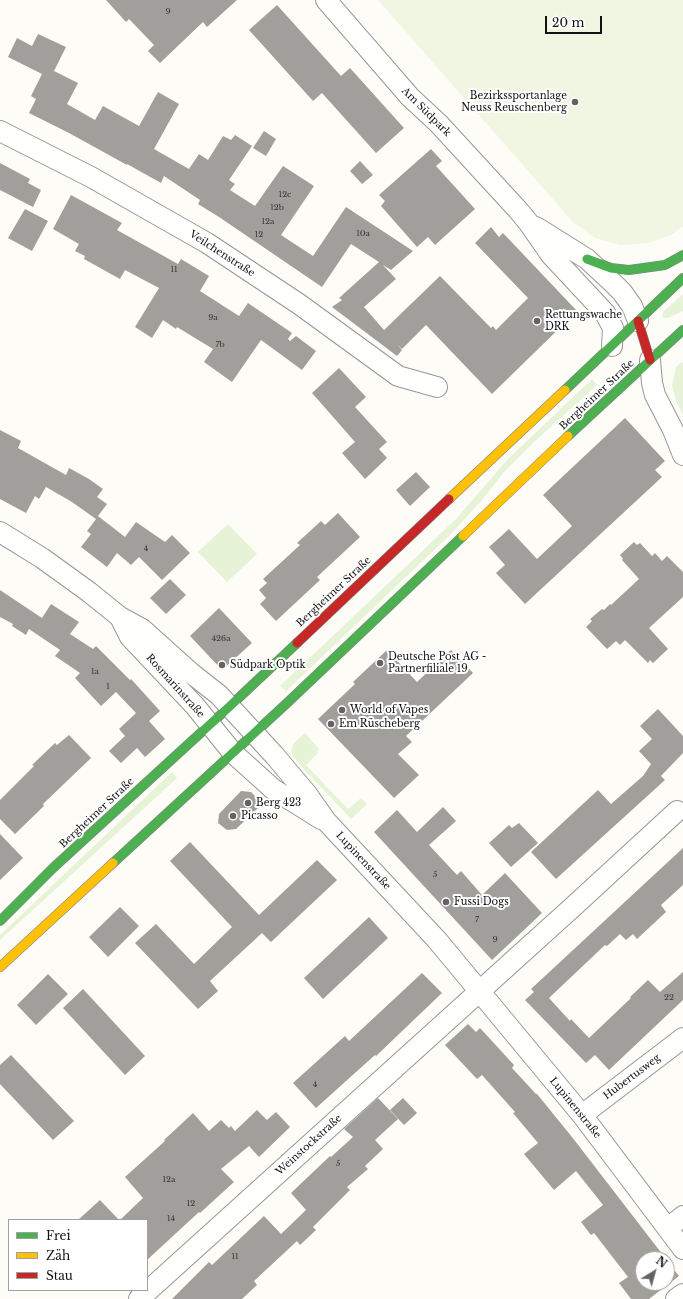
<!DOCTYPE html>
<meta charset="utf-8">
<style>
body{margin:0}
#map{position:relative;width:683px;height:1299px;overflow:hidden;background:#fdfcf7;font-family:"Libre Baskerville",serif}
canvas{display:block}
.legend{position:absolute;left:8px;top:1219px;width:140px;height:72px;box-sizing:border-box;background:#fff;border:1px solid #a0a0a0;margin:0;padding:5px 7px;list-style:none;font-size:12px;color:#111}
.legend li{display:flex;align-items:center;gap:8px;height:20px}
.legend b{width:20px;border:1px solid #a0a0a0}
.north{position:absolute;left:635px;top:1251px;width:40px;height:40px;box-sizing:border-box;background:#fff;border:1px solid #a0a0a0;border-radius:50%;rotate:37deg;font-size:11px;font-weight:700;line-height:16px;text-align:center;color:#111}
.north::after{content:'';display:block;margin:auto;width:14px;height:18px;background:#646362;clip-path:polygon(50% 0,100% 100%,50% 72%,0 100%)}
.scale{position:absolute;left:545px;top:16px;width:57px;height:18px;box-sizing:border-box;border:2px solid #111;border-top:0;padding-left:5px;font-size:12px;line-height:14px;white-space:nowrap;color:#111;-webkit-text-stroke:3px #fff;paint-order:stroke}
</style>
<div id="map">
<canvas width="683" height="1299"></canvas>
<ul class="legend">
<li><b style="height:5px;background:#4caf50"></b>Frei</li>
<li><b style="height:5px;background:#ffc107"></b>Zäh</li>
<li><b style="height:5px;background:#c62828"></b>Stau</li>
</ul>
<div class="north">N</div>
<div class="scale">20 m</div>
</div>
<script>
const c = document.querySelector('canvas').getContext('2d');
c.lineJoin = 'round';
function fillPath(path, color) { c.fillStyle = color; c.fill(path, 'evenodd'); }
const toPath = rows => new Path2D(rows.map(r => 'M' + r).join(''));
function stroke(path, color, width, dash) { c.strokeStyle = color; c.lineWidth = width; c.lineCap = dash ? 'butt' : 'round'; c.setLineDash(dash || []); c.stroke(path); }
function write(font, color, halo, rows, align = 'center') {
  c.font = font + ' "Libre Baskerville",serif'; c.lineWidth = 4; c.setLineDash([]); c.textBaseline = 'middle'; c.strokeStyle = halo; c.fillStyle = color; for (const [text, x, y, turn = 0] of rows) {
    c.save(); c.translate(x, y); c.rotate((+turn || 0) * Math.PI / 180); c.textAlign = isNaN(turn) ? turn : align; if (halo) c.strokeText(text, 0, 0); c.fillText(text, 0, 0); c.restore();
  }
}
const green = toPath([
 [683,294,683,311,668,318,664,318,662,316,664,311],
 [682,362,683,363,683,415,676,401,672,385,676,367],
 [592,379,597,385,534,442,503,473,482,500,450,535,286,691,280,686,456,519,507,460],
 [228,524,257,554,227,582,198,552],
 [305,733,319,749,317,751,318,753,306,765,348,809,361,798,367,804,351,819,301,766,293,757,291,750,294,743],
 [172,772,177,778,0,940,0,935]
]);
const pitch = toPath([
 [378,0,683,0,683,226,671,235,648,243,620,245,595,238,573,222]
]);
const building = toPath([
 [106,0,237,0,207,27,203,22,160,63,148,51,154,45,129,19,126,22],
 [277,5,341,76,350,68,404,128,376,153,322,93,313,101,249,30],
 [38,34,66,47,54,71,78,83,67,104,95,120,103,106,139,126,158,92,179,104,154,149,189,169,199,154,208,160,223,136,231,140,235,135,252,146,229,180,235,184,230,190,255,206,283,166,314,186,281,235,313,256,346,207,413,251,391,270,383,265,396,279,364,307,384,330,440,276,491,328,493,326,496,330,528,298,475,243,491,227,499,237,503,233,577,311,492,394,426,325,402,349,397,344,402,350,397,356,332,307,342,300,339,298,379,262,351,244,322,287,219,217,198,204,200,200,164,176,161,183,127,164,127,165,69,133,29,113,36,99,31,96,42,74,8,57,17,38,32,46],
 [264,131,276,139,266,156,253,148],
 [431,149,442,161,436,166,475,209,435,245,428,237,417,247,381,206,385,201,379,195],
 [360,161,373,175,362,184,350,171],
 [0,163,30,179,28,183,41,190,33,207,0,190],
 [71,195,122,223,117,230,178,264,181,259,209,276,200,291,239,316,248,303,292,333,288,339,290,341,296,336,316,351,302,370,261,340,232,382,204,362,213,349,177,327,176,329,163,320,152,338,135,327,159,288,125,270,120,279,84,259,85,256,75,251,79,244,53,229],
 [25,209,48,221,32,251,8,238],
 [339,368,366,397,355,407,387,442,379,449,387,458,365,479,342,453,355,442,312,393],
 [625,418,665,461,655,470,662,477,525,604,496,573,505,565,489,547,509,529,537,559,572,526,543,495],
 [0,430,21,441,18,448,66,475,69,468,89,479,103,489,97,497,107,504,98,516,125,537,136,522,165,542,172,535,190,553,162,580,139,557,131,565,117,553,107,567,81,547,91,534,87,531,96,519,72,502,46,487,39,499,35,496,26,513,0,499],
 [416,472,430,487,410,506,396,490],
 [338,513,360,537,317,577,320,580,276,621,260,604,266,598,259,590,267,583,263,579,300,545,297,543,321,521,325,525],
 [634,542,637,545,640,543,652,556,655,553,662,561,667,556,683,572,683,597,649,628,668,649,653,663,650,660,648,663,625,640,620,645,616,641,607,649,586,627,592,621,590,619,602,609,604,610,610,604,611,605,639,579,622,560,623,559,620,555],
 [170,579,186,595,166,614,150,598],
 [0,590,42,618,51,604,79,622,70,634,93,649,96,646,130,680,131,679,160,711,149,721,165,739,145,757,137,748,121,763,109,751,125,736,119,729,136,713,116,692,101,706,75,678,80,673,55,656,60,650,29,629,26,635,12,626,13,624,0,617],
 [219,608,252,643,222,670,190,636],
 [387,650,417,682,451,650,473,673,406,736,412,742,398,754,419,775,394,798,318,719,355,684,353,682],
 [658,709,683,736,683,753,661,776,665,780,556,879,531,852,598,790,611,804,643,776,651,764,639,751,652,739,640,726],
 [69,735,91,758,43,804,44,806,15,834,0,819,0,800,34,766,32,765,55,743,57,745],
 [241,791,251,792,257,798,259,807,236,829,227,830,218,823,219,814],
 [443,807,456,821,429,845,457,875,461,871,482,895,505,873,542,913,492,960,374,832,397,810,417,832],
 [519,823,538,843,511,867,489,843,509,825,512,828],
 [0,834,23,858,0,880],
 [190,842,259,915,317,860,337,880,271,942,262,933,210,981,218,991,198,1009,135,943,156,924,194,964,232,927,170,861],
 [683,848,683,885,661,905,666,912,637,939,633,934,626,940,620,934,607,946,605,945,549,998,570,1021,571,1019,589,1038,631,998,630,997,648,980,660,992,683,972,683,1000,609,1070,595,1055,586,1063,525,1000,534,992,531,989],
 [120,907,139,926,108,957,89,937],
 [369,917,388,938,323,999,304,978],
 [422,973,442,993,376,1056,375,1055,316,1108,293,1083,345,1036,349,1041],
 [48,974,68,994,36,1025,17,1005],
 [83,989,145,1056,125,1075,63,1008],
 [468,1024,476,1032,480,1028,514,1065,512,1068,536,1094,537,1094,572,1137,666,1259,643,1259,643,1283,667,1283,667,1261,679,1276,649,1299,631,1299,619,1283,628,1277,594,1233,591,1235,581,1222,603,1205,576,1171,554,1190,524,1154,538,1143,513,1113,515,1112,482,1075,477,1079,445,1045],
 [11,1055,74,1121,53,1140,0,1084,0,1065],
 [378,1098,398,1119,375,1140,383,1149,365,1166,368,1169,347,1187,350,1190,313,1227,316,1230,300,1245,297,1241,254,1281,257,1285,242,1299,172,1299,209,1262,212,1265,264,1216,281,1234,306,1210,291,1193,330,1156,331,1157,353,1137,344,1129],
 [403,1098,417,1113,404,1125,390,1110],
 [257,1110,267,1120,276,1112,290,1127,259,1157,249,1146,221,1169,234,1182,200,1213,199,1212,147,1260,147,1220,120,1220,143,1198,125,1177,165,1141,164,1140,193,1113,209,1131,221,1120,229,1128,231,1126,235,1131],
 [100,1200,119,1220,78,1220]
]);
const street = toPath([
 [326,0,410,97,439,124,518,210,528,222,551,255,605,313,613,328,612,346],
 [0,131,91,177,207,243,299,304,398,376,437,387],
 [536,227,587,259,613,283,622,292,632,306,638,321],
 [650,360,652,383,655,395,673,430,683,455],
 [0,532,42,558,89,592,120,617,142,629,191,673,219,695,275,756,307,794,326,821,437,940,582,1115,683,1249],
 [120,617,130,637,195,706,233,753,273,789,321,819],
 [582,1115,683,1038],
 [668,1228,683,1216],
 [139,1299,575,905,677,811],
 [676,1299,683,1294]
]);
const fast = toPath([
 [587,259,611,268,629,270,665,265,683,255],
 [565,390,683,278],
 [568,436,683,330],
 [113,863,286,704,463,536],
 [0,921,53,868,229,707,297,643]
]);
const slow = toPath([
 [449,499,565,390],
 [463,536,568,436],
 [0,967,113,863]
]);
const jam = toPath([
 [638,321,650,360],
 [297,643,449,499]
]);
const markers = [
 [575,102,4,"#646362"],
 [537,321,4,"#646362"],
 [380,663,4,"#646362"],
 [222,665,4,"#646362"],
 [342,710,4,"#646362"],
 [331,724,4,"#646362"],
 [248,803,4,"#646362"],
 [233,816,4,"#646362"],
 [446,902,4,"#646362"]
];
const numberNames = [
 ["9",168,12],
 ["12c",285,195],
 ["12b",277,208],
 ["12a",268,222],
 ["10a",363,234],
 ["12",259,235],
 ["11",174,270],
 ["9a",213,318],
 ["7b",220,345],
 ["4",146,549],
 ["426a",221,639],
 ["1a",95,672],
 ["1",108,687],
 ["5",435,875],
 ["7",477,920],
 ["9",495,940],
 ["22",669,998],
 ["4",315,1085],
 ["5",338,1164],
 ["12a",169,1180],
 ["12",191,1204],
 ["14",171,1219],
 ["11",235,1257]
];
const poiNames = [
 ["Bezirkssportanlage",567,96,"right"],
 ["Neuss Reuschenberg",567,108,"right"],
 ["Rettungswache",545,315],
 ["DRK",545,327],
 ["Deutsche Post AG -",388,657],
 ["Partnerfiliale 19",388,669],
 ["Südpark Optik",230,665],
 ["World of Vapes",350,710],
 ["Em Rüscheberg",339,724],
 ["Berg 423",256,803],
 ["Picasso",241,816],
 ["Fussi Dogs",454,902]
];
const streetNames = [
 ["Am Südpark",426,112,45],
 ["Veilchenstraße",222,254,33],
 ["Bergheimer Straße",597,395,-43],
 ["Bergheimer Straße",334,592,-43],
 ["Rosmarinstraße",175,686,48],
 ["Bergheimer Straße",97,813,-43],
 ["Lupinenstraße",363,861,47],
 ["Hubertusweg",632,1077,-37],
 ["Lupinenstraße",575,1108,51],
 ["Weinstockstraße",309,1145,-42]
];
fillPath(green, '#e7f3d7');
fillPath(pitch, '#f0f6e1');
fillPath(building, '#a19f9c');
stroke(street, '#979795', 22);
stroke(fast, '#858482', 10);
stroke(slow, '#858482', 10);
stroke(jam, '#858482', 10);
stroke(street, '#fffffe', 20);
stroke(fast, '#4caf50', 9);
stroke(slow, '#ffc107', 9);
stroke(jam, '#c62828', 9);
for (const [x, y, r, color] of markers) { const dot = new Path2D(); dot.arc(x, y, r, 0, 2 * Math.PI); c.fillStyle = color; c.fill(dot); stroke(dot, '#fff', 1.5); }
write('8px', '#353434', null, numberNames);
write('10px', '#111', '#fff', poiNames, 'left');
write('10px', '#111', '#fff', streetNames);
</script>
